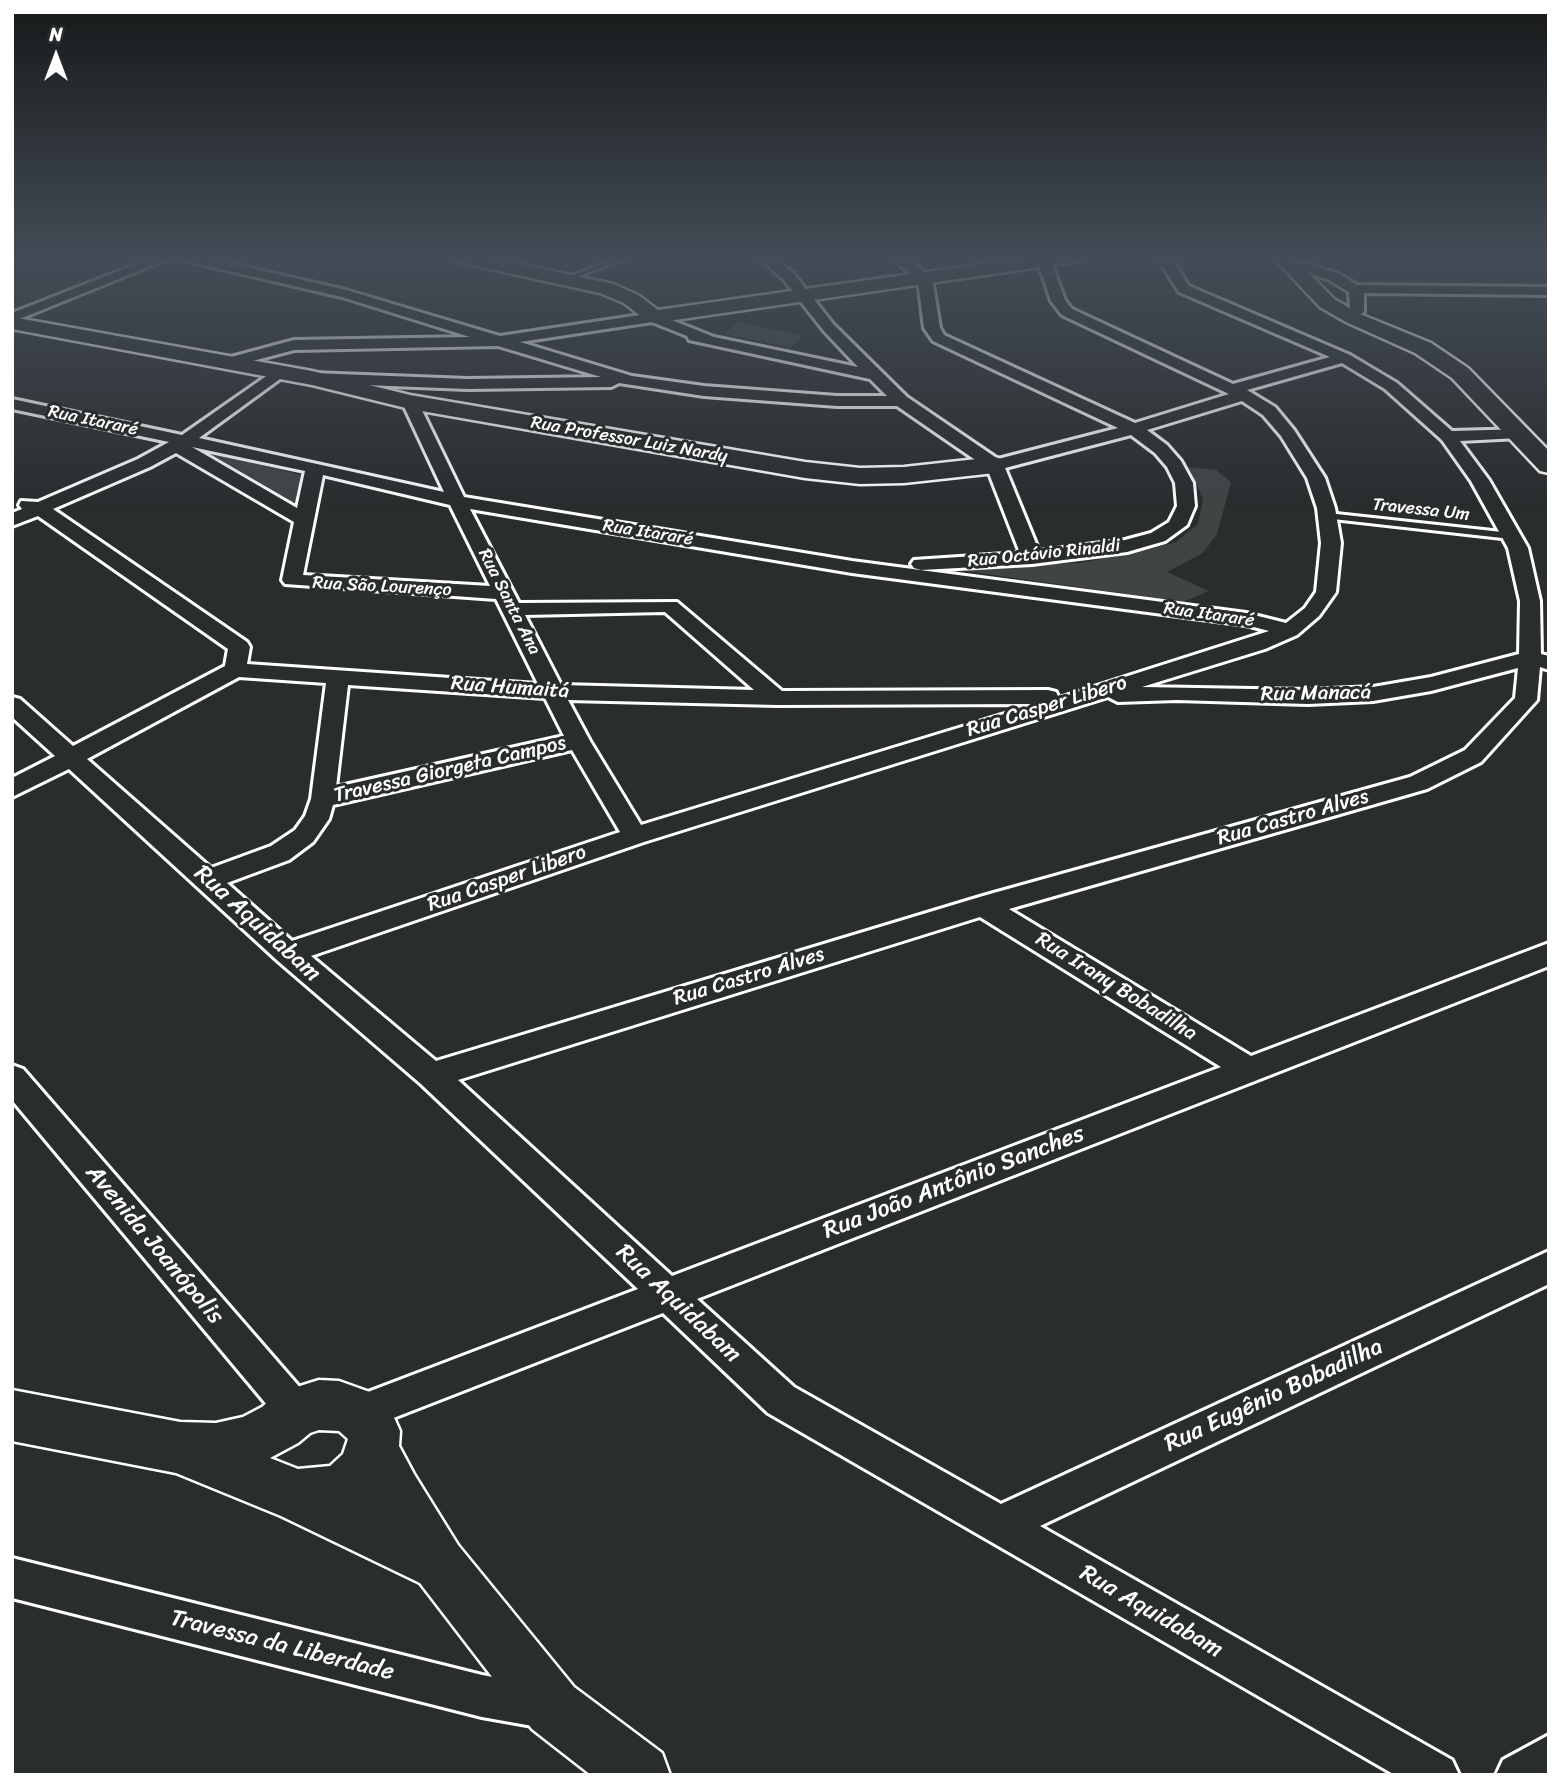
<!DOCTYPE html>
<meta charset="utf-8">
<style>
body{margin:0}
#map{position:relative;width:1561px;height:1787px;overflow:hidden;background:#2a2d2e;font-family:Sriracha,sans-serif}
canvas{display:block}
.frame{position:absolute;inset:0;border:14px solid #fff;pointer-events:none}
.north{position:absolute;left:21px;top:21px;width:70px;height:70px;-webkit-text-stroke:5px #2a2d2e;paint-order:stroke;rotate:0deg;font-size:19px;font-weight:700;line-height:28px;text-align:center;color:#fff}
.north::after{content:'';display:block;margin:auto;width:24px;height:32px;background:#fff;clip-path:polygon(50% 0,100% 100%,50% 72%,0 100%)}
</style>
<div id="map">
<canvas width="1561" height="1787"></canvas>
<div class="frame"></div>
<div class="north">N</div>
</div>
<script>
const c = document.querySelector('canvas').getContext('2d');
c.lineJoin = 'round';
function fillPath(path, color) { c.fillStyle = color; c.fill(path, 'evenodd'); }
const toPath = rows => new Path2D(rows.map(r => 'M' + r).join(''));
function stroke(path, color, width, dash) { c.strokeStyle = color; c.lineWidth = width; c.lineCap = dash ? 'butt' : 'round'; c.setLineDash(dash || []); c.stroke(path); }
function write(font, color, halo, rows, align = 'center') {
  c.font = font + ' Sriracha,sans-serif'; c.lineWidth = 6; c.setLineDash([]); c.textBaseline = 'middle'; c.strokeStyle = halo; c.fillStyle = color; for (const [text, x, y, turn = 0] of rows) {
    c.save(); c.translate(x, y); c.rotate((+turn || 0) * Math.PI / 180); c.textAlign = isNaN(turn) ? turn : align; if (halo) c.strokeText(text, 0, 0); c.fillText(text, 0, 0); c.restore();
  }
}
const green = toPath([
 [738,322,739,322,803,336,790,348,724,334],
 [207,451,301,475,298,510,205,455],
 [1189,467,1216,470,1231,482,1217,534,1203,553,1167,572,1209,591,1183,602,944,568,1080,563,1147,550,1176,542,1198,524,1203,499]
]);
const lane = toPath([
 [623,256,631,256,571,279,566,278,623,256],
 [1327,513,1511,533,1515,536,1511,539,1324,518,1323,516,1327,513]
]);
const street = toPath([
 [157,256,175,256,12,322,12,313,157,256],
 [175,256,198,256,346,290,500,336,654,313,714,337,858,367,824,331,783,279,757,256,772,256,793,273,834,325,907,397,998,459,1118,428,933,341,924,328,918,280,889,256,904,256,932,278,940,328,944,335,1135,423,1229,394,1062,315,1051,301,1038,262,1029,256,1049,257,1065,300,1072,309,1233,384,1330,357,1179,292,1156,256,1170,256,1189,286,1350,355,1397,383,1452,431,1525,429,1528,433,1525,437,1519,438,1460,441,1489,480,1528,548,1540,601,1541,654,1549,656,1549,670,1540,667,1537,700,1481,762,1427,789,1009,909,1251,1056,1549,943,1549,966,697,1299,794,1387,1001,1504,1549,1251,1549,1284,1040,1526,1452,1760,1459,1775,1395,1775,768,1413,663,1313,360,1431,347,1426,342,1413,347,1400,638,1289,421,1084,278,961,69,769,12,797,12,778,55,756,12,717,12,697,20,699,73,746,225,666,228,649,38,516,12,526,12,513,22,509,19,505,21,501,38,502,138,459,169,442,12,409,12,399,182,435,278,368,284,370,286,373,284,376,199,438,444,492,402,402,410,397,418,402,464,497,852,561,1246,613,1286,623,1305,608,1316,592,1321,543,1317,508,1307,478,1281,436,1263,415,1242,401,1147,430,1167,445,1181,461,1193,483,1195,506,1187,525,1165,541,1127,552,1032,564,921,570,914,568,911,564,914,560,1020,553,987,468,897,406,837,406,704,396,619,383,611,387,468,389,313,383,305,378,313,373,468,379,601,377,498,346,294,350,226,368,220,366,218,363,220,360,294,340,470,337,342,297,182,260,175,256],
 [652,322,687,336,689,340,870,379,887,396,837,396,704,386,632,376,520,342,652,322],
 [1342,363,1385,389,1442,440,1471,481,1508,548,1520,601,1519,654,1431,677,1373,687,1308,690,1142,687,1265,649,1297,635,1319,616,1336,592,1341,543,1335,508,1325,478,1294,430,1275,407,1247,390,1342,363],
 [1131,435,1155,453,1167,467,1175,483,1177,506,1169,522,1151,533,1125,540,1039,551,1005,468,1131,435],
 [192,447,305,471,297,508,192,447],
 [176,453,294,522,282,580,285,584,496,599,538,684,247,664,250,647,247,642,53,509,150,467,176,453],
 [323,475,450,505,490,586,303,575,323,475],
 [470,509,852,573,1246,625,1269,631,1059,698,1056,692,1048,690,782,691,677,602,519,603,470,509],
 [665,612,754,690,561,685,525,615,665,612],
 [1518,668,1515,698,1465,750,1410,777,983,896,436,1061,311,956,644,842,1108,697,1118,702,1177,700,1308,704,1373,701,1431,691,1518,668],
 [239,677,326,683,311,799,305,816,295,830,271,846,211,868,87,759,239,677],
 [348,685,545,698,564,736,336,787,348,685],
 [568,700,777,705,1037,704,641,825,590,741,568,700],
 [572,750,620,832,292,941,227,883,289,860,313,842,329,819,333,805,572,750],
 [980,917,1221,1067,672,1276,458,1080,980,917],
 [1306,263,1339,274,1357,285,1549,287,1549,295,1364,293,1364,312,1357,316,1350,312,1349,292,1329,280,1301,270,1301,264,1306,263],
 [12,1065,23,1069,309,1398,314,1411,309,1424,296,1429,283,1424,12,1100,12,1065],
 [12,1558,482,1675,544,1686,559,1692,565,1707,559,1722,544,1728,482,1717,12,1598,12,1558],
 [1549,1735,1549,1775,1496,1775,1503,1760,1549,1735]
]);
const secondary = toPath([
 [448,256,483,256,613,284,638,295,658,310,1038,256,1085,256,1075,262,654,323,647,321,624,303,600,293,458,262,448,256],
 [1272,256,1292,256,1334,299,1360,314,1431,343,1468,368,1549,451,1549,473,1540,471,1452,378,1415,353,1346,322,1320,307,1272,256],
 [12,317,312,371,410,395,805,462,860,468,904,467,995,457,1004,460,1008,465,1004,470,995,473,904,483,860,484,805,478,410,409,312,385,12,329,12,317],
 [319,1380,339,1381,378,1395,392,1413,400,1431,399,1446,414,1474,458,1545,574,1687,662,1753,670,1775,591,1775,532,1729,420,1583,281,1516,176,1473,12,1441,12,1390,180,1422,216,1423,243,1417,262,1407,278,1393,319,1380],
 [319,1430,339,1431,348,1439,343,1454,330,1466,298,1469,270,1458,298,1443,310,1433,319,1430]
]);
const farStreetnames = [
 ["Rua Itararé",93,421,12],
 ["Rua Professor Luiz Nardy",629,440,10],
 ["Travessa Um",1421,510,6],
 ["Rua Itararé",648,533,9],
 ["Rua Octávio Rinaldi",1044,554,-6],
 ["Rua São Lourenço",382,587,3],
 ["Rua Santa Ana",509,602,63],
 ["Rua Itararé",1209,615,8]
];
const streetNames = [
 ["Rua Humaitá",510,688,4],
 ["Rua Manacá",1316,694,-1],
 ["Rua Casper Libero",1047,707,-17],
 ["Travessa Giorgeta Campos",450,770,-13],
 ["Rua Castro Alves",1293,818,-16],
 ["Rua Casper Libero",507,879,-19],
 ["Rua Castro Alves",749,977,-17],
 ["Rua Irany Bobadilha",1116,987,32]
];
const nearStreetnames = [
 ["Rua Aquidabam",257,924,42],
 ["Rua João Antônio Sanches",954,1183,-21],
 ["Avenida Joanópolis",154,1245,50],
 ["Rua Aquidabam",678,1304,43],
 ["Rua Eugênio Bobadilha",1274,1396,-25],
 ["Rua Aquidabam",1151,1612,30],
 ["Travessa da Liberdade",282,1646,14]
];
fillPath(green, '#414445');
stroke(lane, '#fff', 6);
stroke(street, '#fff', 6);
stroke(secondary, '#fff', 5);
fillPath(lane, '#2a2d2e');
fillPath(street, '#2a2d2e');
fillPath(secondary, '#2a2d2e');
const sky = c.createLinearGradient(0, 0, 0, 506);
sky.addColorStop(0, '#171919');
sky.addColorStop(0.51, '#444c57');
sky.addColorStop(1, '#444c5700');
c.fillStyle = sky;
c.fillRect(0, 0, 1561, 506);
write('18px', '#fff', '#2a2d2e', farStreetnames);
write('21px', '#fff', '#2a2d2e', streetNames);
write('24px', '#fff', '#2a2d2e', nearStreetnames);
</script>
